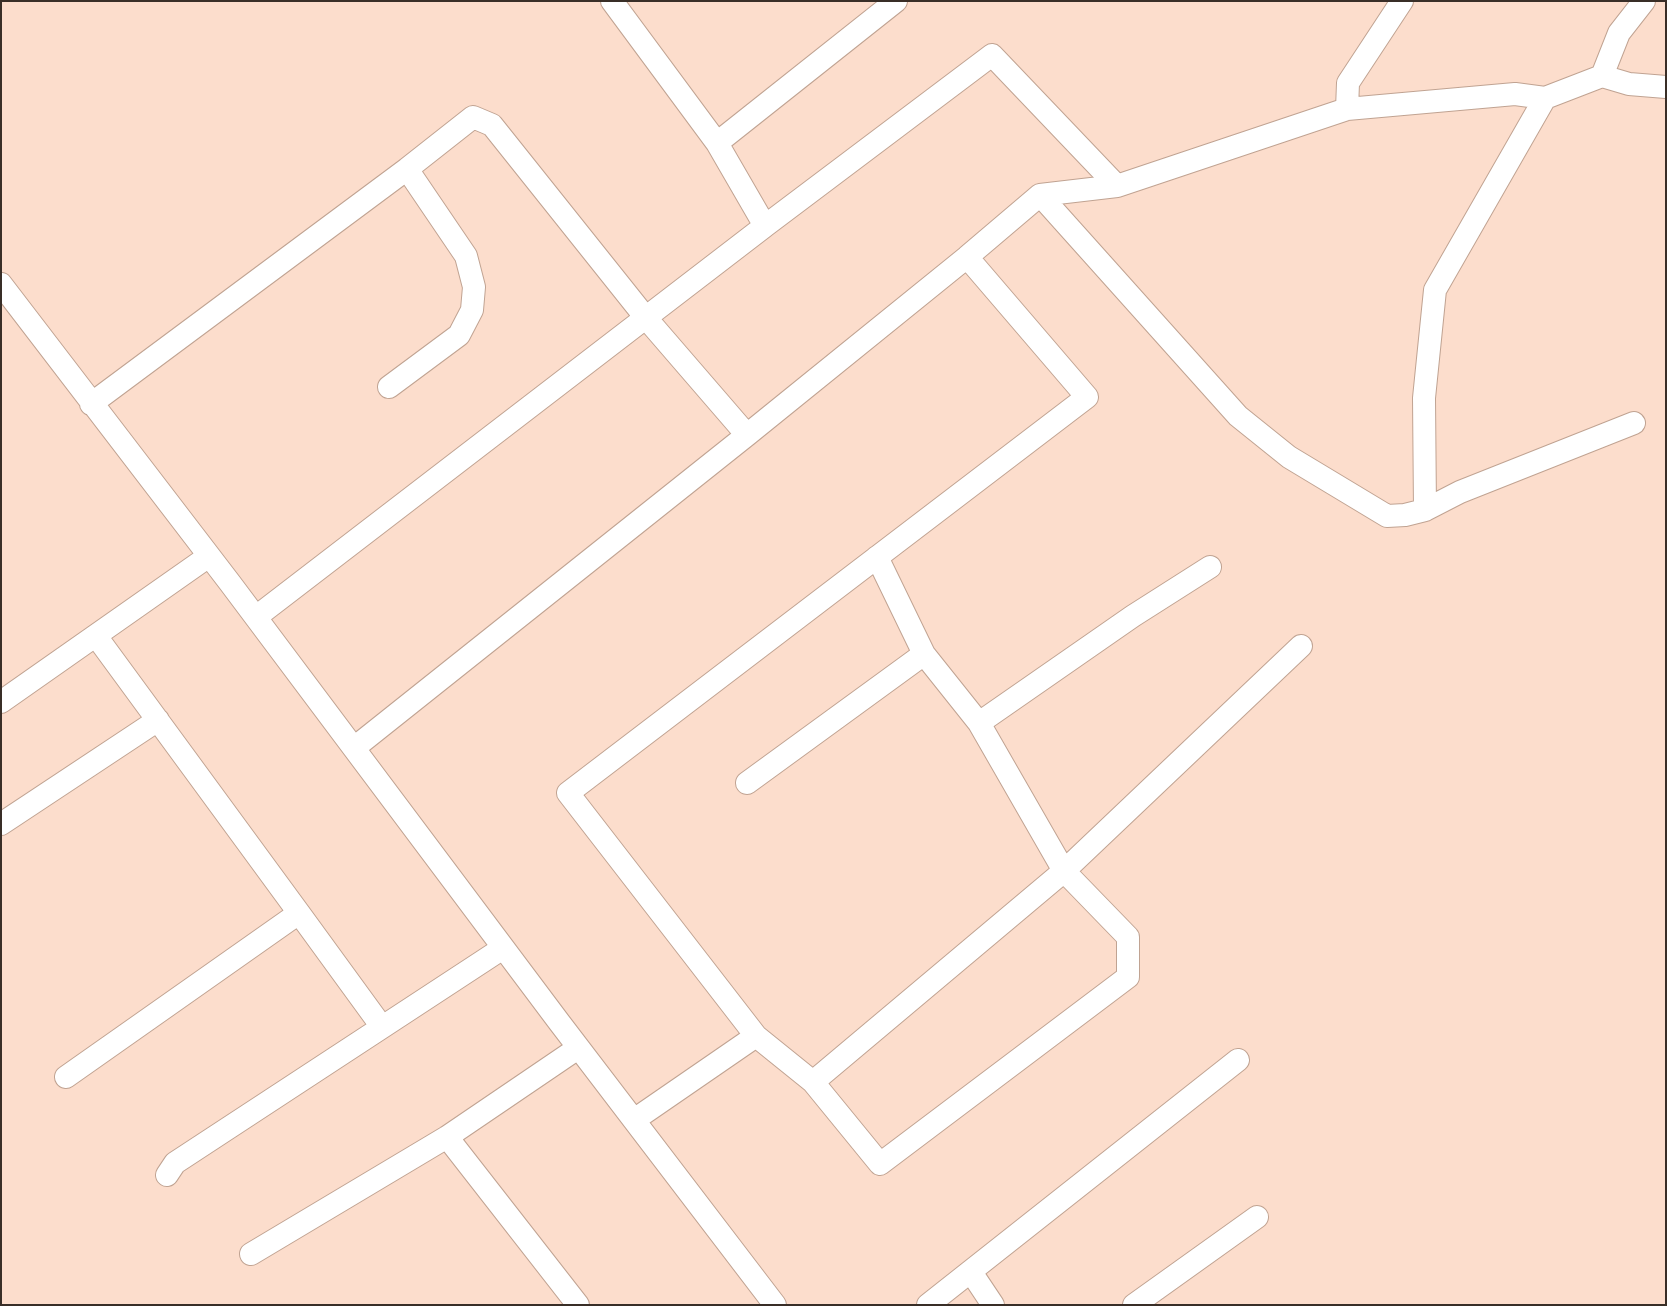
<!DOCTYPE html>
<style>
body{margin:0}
#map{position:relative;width:1667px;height:1306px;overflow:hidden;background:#fcddcc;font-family:"Public Sans",sans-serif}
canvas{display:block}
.frame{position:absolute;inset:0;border:2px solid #392e27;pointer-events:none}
</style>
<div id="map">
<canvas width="1667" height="1306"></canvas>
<div class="frame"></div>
</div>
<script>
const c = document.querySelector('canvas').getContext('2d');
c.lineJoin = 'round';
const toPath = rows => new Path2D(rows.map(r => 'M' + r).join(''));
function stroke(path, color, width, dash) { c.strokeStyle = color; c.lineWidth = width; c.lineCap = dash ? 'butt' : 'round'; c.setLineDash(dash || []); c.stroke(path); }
const minor = toPath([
 [1602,76,1619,33,1644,1],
 [1347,109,1348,83,1402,1],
 [717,143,896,1],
 [1040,195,1238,416,1289,457,1387,516,1405,515,1425,510,1460,492,1634,423],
 [765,226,992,55,1117,186],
 [1,284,230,583,559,1022,775,1305],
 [389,387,459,335,472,310,474,287,466,256,407,169],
 [91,404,407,169,473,117,492,125,646,318,747,435],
 [1425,510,1424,398,1435,290,1545,98],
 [877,557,924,654,979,723,1064,871,1128,937,1128,977,880,1164,813,1082,756,1036,568,793,1087,397,967,257],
 [256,617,765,226,717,143,612,1],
 [96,636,299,913],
 [1,702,209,556],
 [979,723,1133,616,1210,567],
 [354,748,747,435,967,257,1040,195,1117,186,1347,109,1515,94,1545,98,1602,76,1629,84,1666,87],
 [747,783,924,654],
 [1,824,158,720],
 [66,1077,299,913,382,1027],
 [813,1082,1064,871,1301,646],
 [634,1120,756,1036],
 [447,1137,578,1305],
 [167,1175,175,1163,503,948],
 [251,1254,447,1137,578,1048],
 [971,1272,993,1305],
 [928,1305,1238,1060],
 [1134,1305,1257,1217]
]);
stroke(minor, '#c0a392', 24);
stroke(minor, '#fff', 22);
</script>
